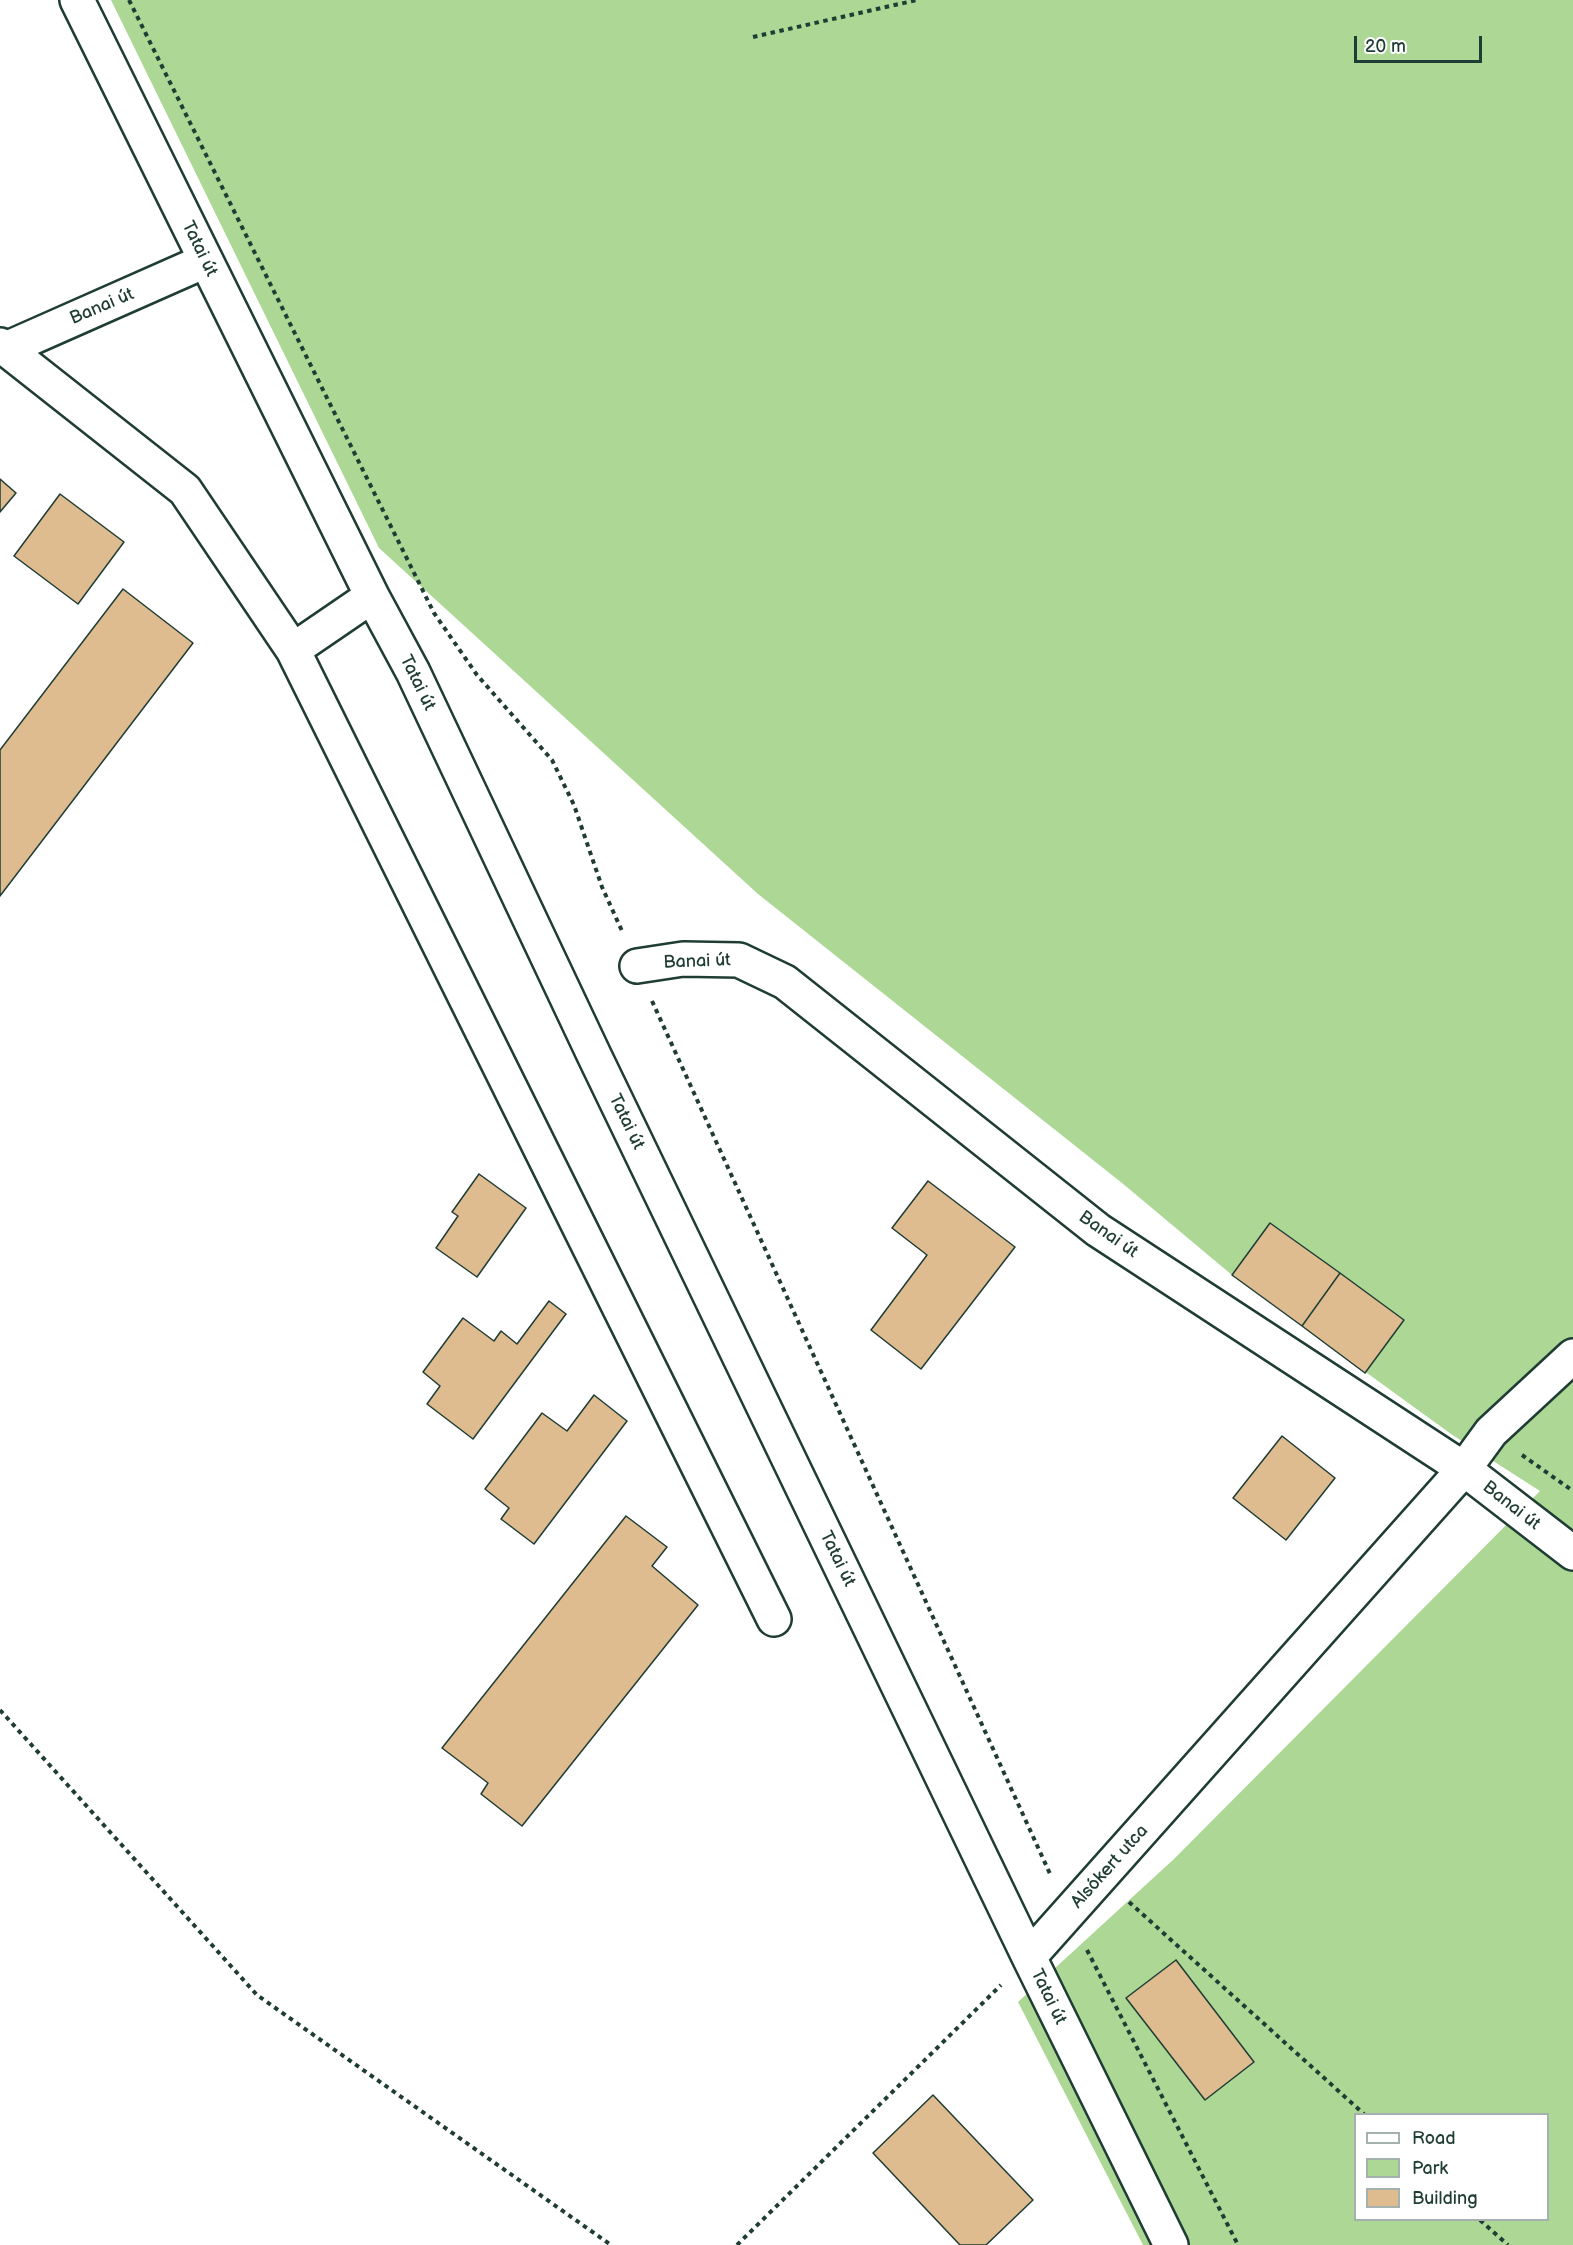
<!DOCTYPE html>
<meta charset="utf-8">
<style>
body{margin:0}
#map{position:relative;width:1573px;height:2245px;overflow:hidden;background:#fff;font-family:"Balsamiq Sans",sans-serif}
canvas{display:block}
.legend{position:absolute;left:1354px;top:2113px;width:195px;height:108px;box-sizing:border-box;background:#fff;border:2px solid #a5b1ae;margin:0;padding:8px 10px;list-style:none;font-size:18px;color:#1f3d34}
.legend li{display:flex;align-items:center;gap:12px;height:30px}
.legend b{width:30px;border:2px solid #a5b1ae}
.scale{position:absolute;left:1354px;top:36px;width:128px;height:27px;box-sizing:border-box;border:3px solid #1f3d34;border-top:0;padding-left:8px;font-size:18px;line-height:21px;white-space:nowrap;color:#1f3d34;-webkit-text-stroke:4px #fff;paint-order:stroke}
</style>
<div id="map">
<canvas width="1573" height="2245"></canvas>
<ul class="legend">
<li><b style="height:8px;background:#fff"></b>Road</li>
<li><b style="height:16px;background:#acd794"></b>Park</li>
<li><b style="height:16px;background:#debc90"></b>Building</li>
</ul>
<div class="scale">20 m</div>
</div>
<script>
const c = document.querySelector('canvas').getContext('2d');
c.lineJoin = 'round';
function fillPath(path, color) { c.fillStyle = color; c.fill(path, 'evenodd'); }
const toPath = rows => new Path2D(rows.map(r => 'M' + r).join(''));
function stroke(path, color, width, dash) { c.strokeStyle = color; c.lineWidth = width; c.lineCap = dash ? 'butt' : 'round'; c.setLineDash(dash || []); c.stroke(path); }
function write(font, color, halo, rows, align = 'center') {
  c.font = font + ' "Balsamiq Sans",sans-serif'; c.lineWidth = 6; c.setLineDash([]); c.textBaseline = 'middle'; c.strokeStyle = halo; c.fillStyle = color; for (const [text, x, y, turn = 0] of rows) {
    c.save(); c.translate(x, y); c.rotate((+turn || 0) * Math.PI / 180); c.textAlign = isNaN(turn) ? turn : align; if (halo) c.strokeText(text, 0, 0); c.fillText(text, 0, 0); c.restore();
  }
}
const green = toPath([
 [111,0,1573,0,1573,2245,1143,2245,1018,2002,1174,1859,1540,1491,1451,1434,1232,1275,1122,1183,758,894,379,548],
 [1356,2114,1548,2114,1548,2220,1356,2220]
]);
const building = toPath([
 [0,479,16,493,0,512,0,479],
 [60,494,124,542,78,604,14,556,60,494],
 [123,589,193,643,0,896,0,750,123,589],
 [479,1174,526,1208,477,1277,436,1248,458,1216,452,1212,479,1174],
 [928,1181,1015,1247,921,1369,871,1330,927,1255,892,1228,928,1181],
 [1270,1223,1340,1273,1302,1326,1232,1275,1270,1223],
 [1340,1273,1404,1320,1365,1373,1302,1326,1340,1273],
 [549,1301,566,1314,473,1439,427,1404,440,1386,423,1372,463,1318,494,1341,501,1331,517,1344,549,1301],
 [594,1395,627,1421,534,1544,501,1519,509,1508,485,1489,542,1413,567,1431,594,1395],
 [1282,1436,1335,1478,1286,1540,1233,1498,1282,1436],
 [626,1516,667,1547,652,1566,698,1605,522,1826,481,1794,488,1783,442,1748,626,1516],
 [1176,1960,1254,2062,1205,2100,1126,1998,1176,1960],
 [933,2095,1033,2200,986,2245,960,2245,873,2153,933,2095]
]);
const path = toPath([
 [129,0,434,613,477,675,552,760,574,805,602,887,622,931],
 [753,37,917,0],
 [652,1001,1051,1876],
 [1522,1455,1573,1491],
 [0,1710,257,1995,611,2245],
 [1129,1902,1364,2114],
 [1087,1950,1238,2245],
 [1480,2220,1508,2245],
 [737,2245,1001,1985]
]);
const minor = toPath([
 [77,0,372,596,413,672,594,1055,1029,1957,1171,2245],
 [0,345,6,349,205,261],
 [6,349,185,490,293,650,774,1619],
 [293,650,372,596],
 [637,966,683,959,739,960,785,982,1098,1230,1464,1469,1573,1553],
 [1029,1957,1464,1469,1491,1432,1573,1356]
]);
const streetNames = [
 ["Tatai út",199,249,64],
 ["Banai út",102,307,-23],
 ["Tatai út",417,683,64],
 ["Banai út",697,962,-2],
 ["Tatai út",626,1122,64],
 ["Banai út",1108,1235,35],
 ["Banai út",1511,1506,38],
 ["Tatai út",837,1559,64],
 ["Alsókert utca",1110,1867,-48],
 ["Tatai út",1048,1997,64]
];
fillPath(green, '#acd794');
fillPath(building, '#debc90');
stroke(building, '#1f3d34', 1.5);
stroke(minor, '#1f3d34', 38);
stroke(path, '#1f3d34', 4, [4.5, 4.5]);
stroke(minor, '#fff', 33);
write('18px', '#1f3d34', '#fff', streetNames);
</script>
